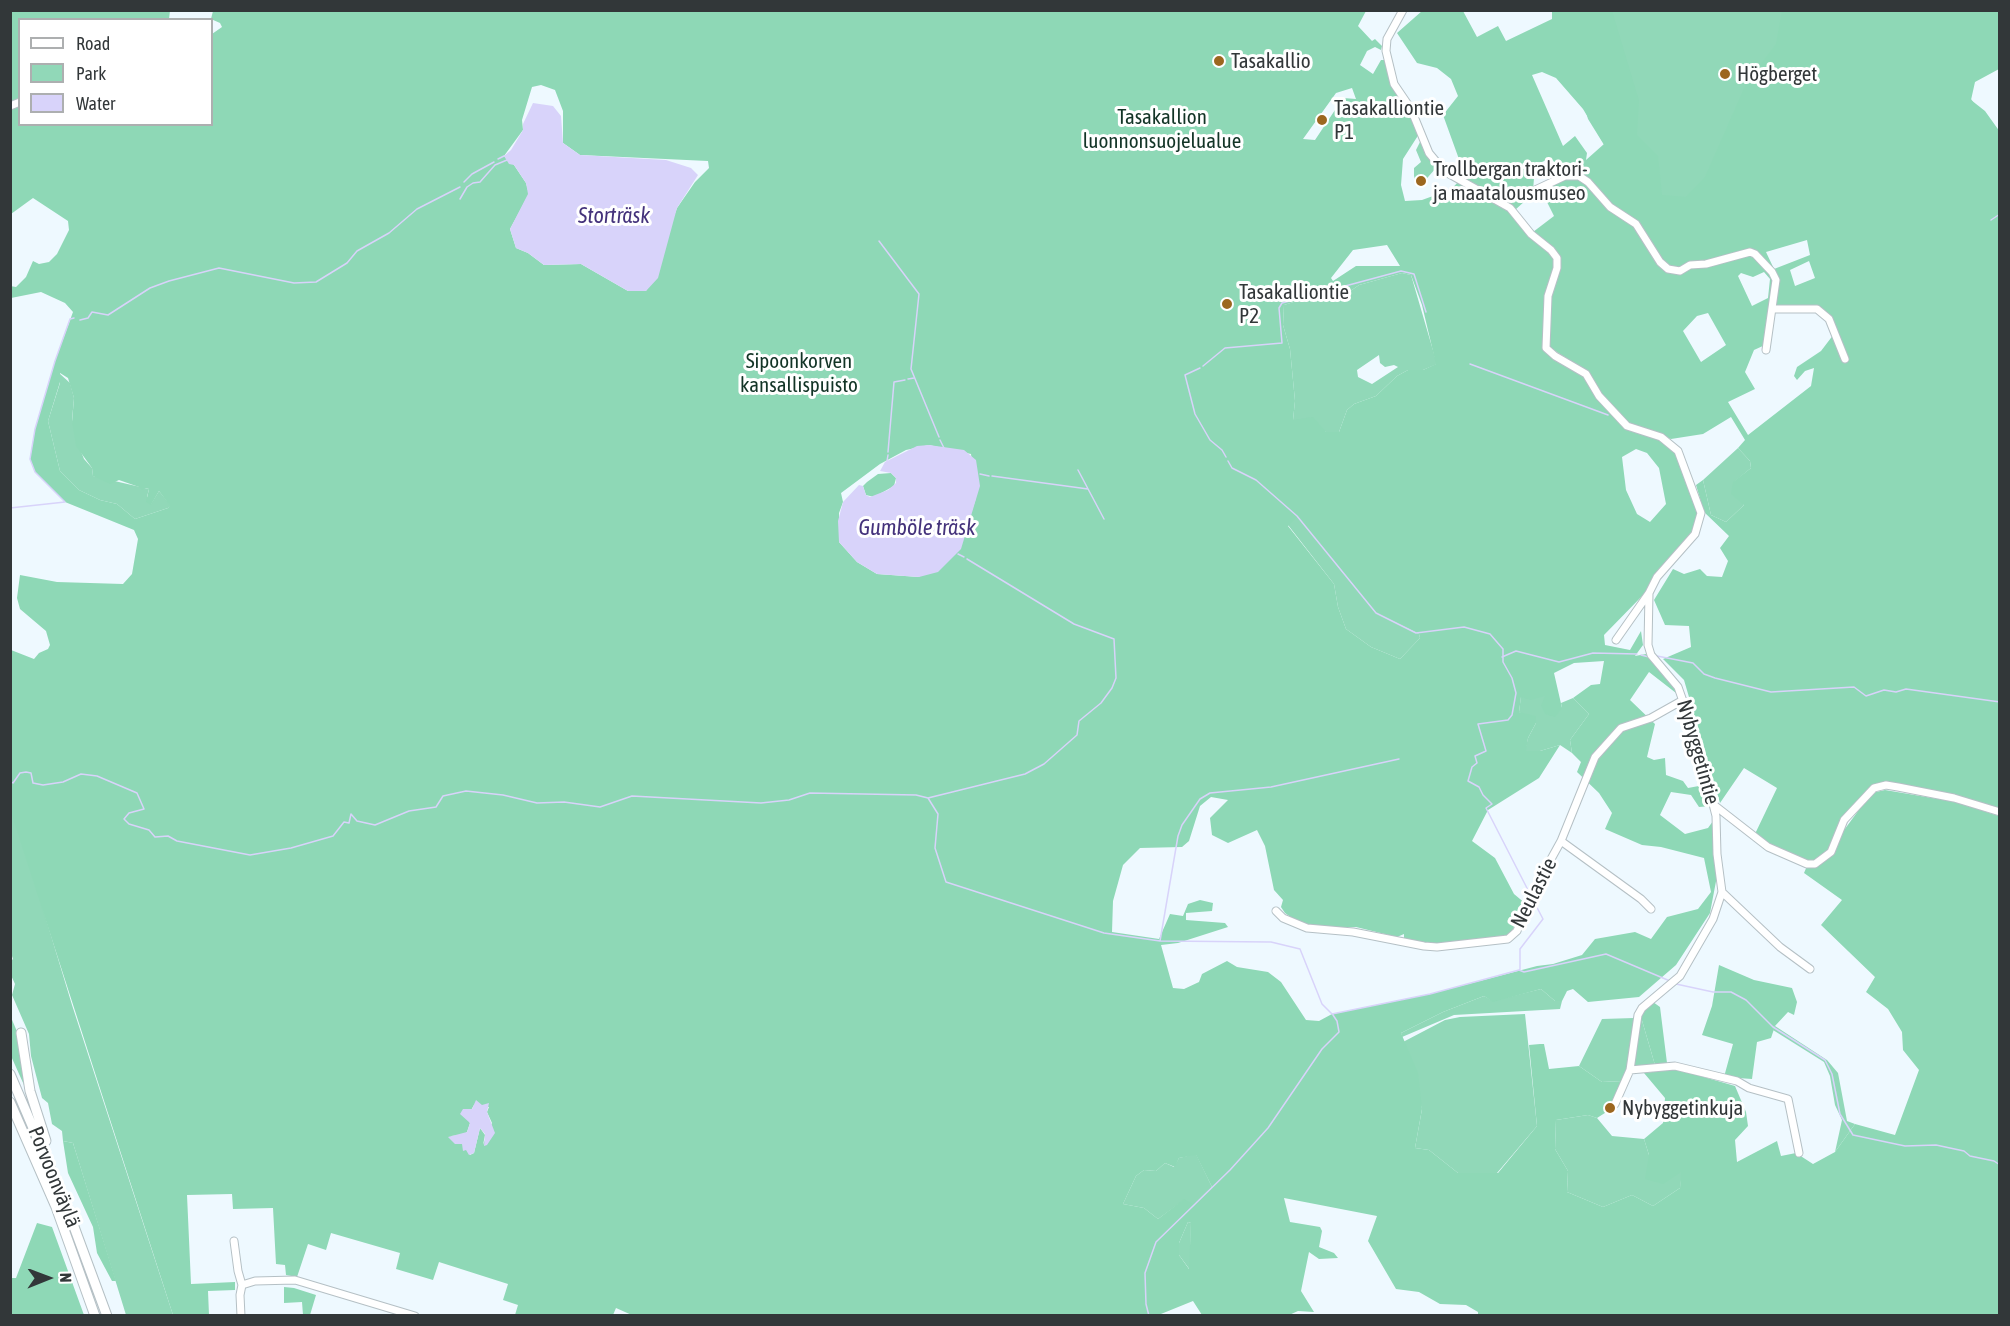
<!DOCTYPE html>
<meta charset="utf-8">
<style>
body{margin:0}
#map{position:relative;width:2010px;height:1326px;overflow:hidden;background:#eef9ff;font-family:"Asap Condensed",sans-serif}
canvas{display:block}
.frame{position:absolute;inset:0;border:12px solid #323739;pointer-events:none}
.legend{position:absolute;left:18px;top:18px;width:195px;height:108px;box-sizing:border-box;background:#fff;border:2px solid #adafb0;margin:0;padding:8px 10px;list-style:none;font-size:18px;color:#323739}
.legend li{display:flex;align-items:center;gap:12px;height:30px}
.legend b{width:30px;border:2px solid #adafb0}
.north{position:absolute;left:18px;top:1248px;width:60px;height:60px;-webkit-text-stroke:4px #fff;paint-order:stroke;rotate:89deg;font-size:16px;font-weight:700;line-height:24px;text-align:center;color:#323739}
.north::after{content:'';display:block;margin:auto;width:21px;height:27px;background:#323739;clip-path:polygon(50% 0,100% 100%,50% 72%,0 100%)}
</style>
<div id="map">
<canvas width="2010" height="1326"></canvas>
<div class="frame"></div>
<ul class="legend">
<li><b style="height:8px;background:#fff"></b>Road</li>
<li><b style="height:16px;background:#91d8b8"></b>Park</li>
<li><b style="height:16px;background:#d8d3fa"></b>Water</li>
</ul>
<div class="north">N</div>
</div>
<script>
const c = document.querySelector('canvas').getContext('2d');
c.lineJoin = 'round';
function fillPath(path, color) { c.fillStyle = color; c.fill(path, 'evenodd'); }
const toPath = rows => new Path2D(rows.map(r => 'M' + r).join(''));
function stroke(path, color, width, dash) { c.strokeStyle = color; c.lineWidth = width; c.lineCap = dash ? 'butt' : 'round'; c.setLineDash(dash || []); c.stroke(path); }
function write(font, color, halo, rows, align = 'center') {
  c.font = font + ' "Asap Condensed",sans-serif'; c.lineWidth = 6; c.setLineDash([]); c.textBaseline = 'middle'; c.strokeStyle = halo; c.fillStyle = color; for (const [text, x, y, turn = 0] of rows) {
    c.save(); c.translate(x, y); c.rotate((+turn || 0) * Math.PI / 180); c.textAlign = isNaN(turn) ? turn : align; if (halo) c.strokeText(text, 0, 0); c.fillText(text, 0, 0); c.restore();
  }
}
const green = toPath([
 [1566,10,1989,11,1968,95,1999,137,1908,169,1687,279,1588,119,1557,14],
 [1420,142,1436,168,1421,185,1417,183,1421,181,1420,178,1416,183,1414,176,1414,168,1421,162,1416,150],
 [1402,273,1411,275,1437,364,1423,370,1408,370,1397,376,1376,396,1354,404,1347,410,1339,432,1326,432,1293,420,1295,401,1290,349,1283,325,1284,305,1313,296,1349,292,1359,285],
 [1379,355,1380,363,1385,367,1394,365,1398,367,1372,384,1358,377,1357,370],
 [59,373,70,383,74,398,72,420,80,449,84,459,92,468,93,476,149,489,147,497,151,504,159,491,171,506,168,508,135,519,117,504,100,500,79,490,60,471,48,421,60,383],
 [1738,448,1750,461,1751,468,1734,482,1744,505,1726,522,1711,515,1703,480],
 [1297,516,1376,613,1419,634,1420,638,1400,659,1371,647,1346,629,1338,607,1334,584,1288,525],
 [1546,695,1562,708,1561,703,1573,698,1589,714,1570,740,1572,753,1560,745,1540,751,1525,751,1528,738,1536,723,1519,712,1521,696],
 [10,810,14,813,72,1005,173,1315,126,1315,73,1143,63,1141,62,1131,52,1124,48,1103,42,1098,31,1056,29,1034,12,995,15,984,10,973,11,961,13,959,10,950],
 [1541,989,1555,1001,1562,1001,1560,1009,1454,1015,1402,1037,1401,1033,1443,1012,1484,996,1493,1001],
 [1525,1014,1537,1126,1497,1173,1458,1173,1429,1150,1415,1148,1422,1109,1403,1042,1445,1020,1460,1017],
 [1641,1017,1655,1065,1634,1067,1633,1064],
 [1634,1018,1628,1067,1623,1081,1602,1082,1579,1066,1602,1019],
 [1775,1026,1827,1060,1838,1073,1847,1121,1855,1124,1835,1152,1842,1120,1835,1105,1830,1076,1824,1062,1773,1030],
 [1588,1115,1597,1118,1612,1136,1644,1139,1649,1155,1682,1172,1680,1188,1653,1206,1632,1195,1603,1207,1567,1192,1568,1171,1555,1149,1556,1120],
 [1196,1154,1212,1187,1193,1205,1184,1200,1158,1219,1144,1208,1123,1204,1136,1176,1144,1170,1156,1171,1165,1163,1174,1167,1179,1158],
 [1188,1222,1191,1223,1190,1270,1179,1255,1179,1243]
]);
const forest = toPath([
 [11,11,170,11,169,19,20,20,20,124,212,124,212,34,222,27,220,23,211,19,213,11,1366,11,1358,26,1372,41,1375,39,1382,46,1381,50,1375,47,1367,51,1360,65,1373,74,1381,60,1385,60,1392,85,1411,114,1419,134,1403,159,1401,185,1405,201,1422,200,1433,196,1444,197,1458,182,1508,210,1554,259,1553,273,1545,295,1546,319,1542,338,1544,349,1584,376,1597,397,1626,429,1660,439,1676,453,1699,513,1692,532,1646,592,1604,635,1605,645,1630,650,1641,631,1643,645,1635,656,1646,654,1676,688,1676,693,1649,672,1630,700,1655,724,1647,757,1654,760,1665,758,1666,775,1683,781,1688,788,1704,785,1712,806,1699,807,1691,795,1671,792,1660,815,1685,834,1708,828,1713,821,1717,876,1710,913,1676,965,1639,997,1588,1002,1573,989,1567,991,1562,1001,1555,1001,1541,989,1493,1002,1484,996,1443,1012,1401,1033,1418,1073,1422,1109,1415,1148,1429,1150,1458,1173,1498,1173,1537,1126,1529,1045,1540,1044,1544,1044,1549,1069,1579,1066,1602,1082,1623,1081,1608,1111,1597,1118,1588,1115,1556,1120,1555,1149,1568,1171,1567,1192,1603,1207,1632,1195,1653,1206,1680,1188,1681,1172,1663,1184,1645,1179,1649,1155,1644,1139,1663,1123,1665,1098,1644,1073,1676,1069,1735,1086,1746,1112,1748,1126,1735,1140,1737,1162,1777,1141,1781,1156,1796,1153,1813,1164,1835,1152,1855,1124,1895,1135,1919,1070,1903,1050,1902,1032,1888,1009,1866,992,1875,977,1821,925,1842,900,1804,873,1807,866,1819,864,1867,799,1876,792,1885,790,1956,802,1999,816,1999,1315,1478,1315,1478,1312,1466,1305,1440,1304,1419,1292,1396,1289,1368,1241,1377,1216,1284,1198,1290,1222,1320,1227,1322,1231,1319,1247,1334,1253,1338,1258,1319,1259,1309,1252,1301,1291,1314,1312,1298,1311,1287,1316,1202,1315,1193,1301,1156,1316,634,1316,616,1308,613,1315,515,1315,518,1305,503,1300,508,1284,439,1262,433,1280,396,1269,400,1253,331,1233,326,1250,308,1244,297,1277,286,1275,285,1265,276,1264,273,1208,233,1209,232,1194,187,1195,191,1284,235,1282,235,1290,208,1291,209,1315,173,1315,10,809,11,650,34,659,39,653,48,649,50,645,46,631,20,609,17,598,20,575,57,582,123,584,132,574,138,539,134,530,65,502,35,472,30,459,35,429,55,361,73,312,65,303,41,292,11,298,10,286,16,287,26,277,33,261,39,264,49,262,57,254,69,230,68,221,33,198,11,214],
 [541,85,555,90,563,111,563,143,580,155,708,161,709,168,695,182,677,208,646,291,628,291,581,264,544,265,528,253,516,248,510,229,529,194,526,183,514,165,504,156,523,130,522,120,532,87],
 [1352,88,1356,99,1343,98,1315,140,1303,139,1336,93],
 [1387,245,1400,266,1356,266,1333,281,1331,278,1353,250],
 [1402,273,1411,275,1422,305,1436,364,1423,370,1408,370,1397,376,1376,396,1354,404,1347,410,1339,432,1326,432,1313,417,1293,420,1295,401,1290,349,1283,325,1284,305,1313,296,1349,292,1359,285],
 [60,373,68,378,74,398,72,422,76,446,92,468,93,476,110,484,119,480,139,487,142,490,145,488,149,489,146,502,151,505,159,491,170,506,168,508,135,519,117,504,100,500,79,490,60,471,48,421,60,382],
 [929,445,971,454,976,498,969,519,919,577,877,574,857,562,839,542,839,513,843,502,841,493,880,464,906,450],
 [1636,449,1647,453,1659,468,1666,504,1650,522,1637,514,1626,490,1622,457],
 [1297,517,1376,613,1419,634,1420,638,1400,659,1371,647,1346,629,1338,607,1334,584,1288,526],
 [1604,661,1600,684,1591,685,1573,698,1589,714,1570,740,1572,753,1581,762,1577,772,1599,793,1612,813,1605,829,1642,845,1661,847,1704,858,1711,892,1698,909,1667,917,1651,939,1635,932,1595,939,1582,955,1553,964,1537,966,1430,994,1332,1014,1319,1021,1306,1020,1281,982,1268,972,1237,967,1227,961,1202,974,1199,982,1184,989,1173,988,1161,945,1178,943,1228,927,1225,923,1186,920,1186,913,1212,911,1213,903,1200,900,1188,904,1183,916,1170,914,1159,939,1112,932,1113,901,1123,865,1140,848,1182,847,1189,841,1200,806,1211,797,1228,800,1210,818,1212,835,1228,843,1257,830,1265,846,1274,890,1283,900,1281,907,1285,913,1299,923,1319,928,1356,927,1397,937,1404,934,1404,939,1432,944,1510,935,1526,904,1514,894,1495,858,1472,841,1488,810,1539,778,1560,745,1540,751,1526,751,1528,738,1536,723,1536,716,1519,712,1521,697,1531,700,1545,696,1541,706,1545,714,1555,717,1562,708,1554,673,1574,663],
 [474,1105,489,1107,487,1112,492,1123,483,1145,485,1135,480,1128,474,1153,470,1155,463,1144,451,1136,463,1135,467,1132,470,1123,467,1117],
 [1196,1155,1212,1187,1193,1204,1184,1199,1158,1219,1144,1208,1123,1204,1136,1176,1144,1170,1156,1171,1165,1163,1175,1167,1179,1158],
 [1188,1222,1191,1223,1189,1269,1179,1255,1179,1243],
 [1422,11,1463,11,1477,37,1498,26,1506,41,1552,19,1552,11,1612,11,1639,101,1637,135,1658,156,1662,195,1686,197,1705,177,1746,84,1776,44,1782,11,1999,11,1999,69,1975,82,1971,100,1985,111,2000,132,1999,811,1957,797,1874,786,1842,821,1831,850,1821,859,1809,863,1790,856,1754,836,1777,788,1744,768,1720,803,1684,680,1663,659,1691,647,1689,626,1665,625,1654,600,1673,569,1684,574,1700,569,1707,576,1722,577,1728,561,1720,548,1729,536,1704,512,1696,485,1703,480,1711,515,1726,522,1744,505,1731,494,1733,482,1751,468,1750,461,1738,448,1745,440,1731,417,1703,434,1671,439,1629,424,1602,394,1588,372,1549,347,1551,296,1560,263,1533,232,1554,216,1543,194,1525,201,1515,210,1494,196,1468,184,1443,115,1458,96,1451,79,1437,68,1417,63,1397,33],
 [1542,72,1556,78,1583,109,1604,144,1586,160,1587,153,1575,136,1563,146,1532,75],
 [1551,158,1565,175,1577,171,1585,161,1578,172,1533,191,1535,165],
 [1807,240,1810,255,1774,269,1766,252],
 [1809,261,1815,278,1795,286,1790,270],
 [1764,272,1770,279,1768,298,1752,306,1738,276,1741,273,1753,277],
 [1771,306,1818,307,1837,330,1821,351,1797,367,1794,376,1797,380,1805,371,1814,368,1811,386,1748,435,1728,402,1755,389,1745,372,1754,350,1765,345],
 [1708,313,1726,345,1701,362,1683,331,1697,316],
 [891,473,896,478,894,486,874,497,866,495,863,486,867,482,878,474],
 [1719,965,1754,980,1792,988,1797,1002,1794,1015,1788,1012,1775,1026,1771,1038,1757,1042,1752,1079,1724,1077,1733,1044,1702,1035,1712,1006],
 [1653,1002,1660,1007,1667,1063,1655,1065,1641,1017,1644,1010],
 [10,1015,21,1041,24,1085,11,1056],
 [63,1141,73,1143,116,1281,112,1281,97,1253,93,1227,68,1173],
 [37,1223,52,1227,84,1315,11,1315,11,1278,16,1278],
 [284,1287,294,1288,316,1295,310,1315,303,1315,302,1302,284,1303]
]);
const water = toPath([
 [533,103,553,106,561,116,563,143,580,155,666,160,691,168,698,175,677,208,658,278,646,291,628,291,581,264,544,265,528,253,516,248,510,229,528,194,526,183,514,165,509,164,504,156,511,150,523,130,523,124],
 [929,445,964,450,976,460,980,486,961,549,938,572,919,577,877,574,857,562,839,542,838,521,843,502,859,485,863,486,866,495,870,497,888,490,896,483,896,478,891,473,880,471,885,462,917,446],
 [476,1100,482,1105,489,1103,487,1112,495,1133,487,1145,484,1146,485,1134,480,1128,474,1153,469,1155,466,1150,463,1151,462,1144,455,1144,448,1137,467,1132,470,1123,460,1114,463,1109,472,1109]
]);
const stream = toPath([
 [498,159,504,156],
 [464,182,472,174,494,162],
 [460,199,467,187,473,183,480,182,495,165,507,160],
 [1991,220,2000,214],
 [879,241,919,294,911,369,939,437],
 [80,320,88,318,92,312,108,315,150,288,169,281,219,268,294,283,316,282,347,263,357,251,389,233,417,209,460,187],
 [1470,364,1608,415],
 [1203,366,1225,348,1282,343,1279,308,1282,303,1401,271,1414,274,1426,312],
 [1200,368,1185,375,1195,414,1210,440,1222,450,1226,457],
 [908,379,914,378],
 [940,440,944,448],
 [888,452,894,382,905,380],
 [887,461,888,455],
 [1228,461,1232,468,1256,480,1297,516,1376,613,1416,633,1464,627,1490,634,1503,649,1503,662,1512,678,1516,693,1512,715,1508,720,1478,724,1486,751,1475,756,1477,763,1472,767,1468,781,1479,787,1483,795,1492,804,1486,808,1530,894],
 [1078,470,1104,519],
 [980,474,989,476],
 [992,476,1088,489],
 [10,508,65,502,35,472,30,459,35,429,55,361,70,319,74,318],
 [958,554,964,557],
 [1641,655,1649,657],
 [1657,656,1693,663,1704,674,1715,678,1771,692,1854,687,1866,696,1884,690,1896,692,1906,689,2000,702],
 [1502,657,1516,651,1559,662,1593,653,1637,654],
 [10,781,13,783,20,773,26,772,31,773,33,783,43,785,63,782,81,774,97,776,137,793,144,809,129,813,124,819,129,824,149,830,155,837,168,836,177,841,250,855,291,848,333,836,344,822,349,823,351,814,357,821,375,825,409,811,436,807,443,796,466,791,503,795,537,803,564,802,600,807,632,796,761,803,789,800,810,793,916,795,928,798,938,814,935,848,946,882,1104,933,1160,941,1271,942,1300,949,1322,1004,1332,1014,1430,994,1519,970,1524,972,1606,954,1670,981],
 [928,798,1025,774,1044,764,1077,735,1079,721,1101,703,1112,688,1116,678,1114,639,1074,624,967,559],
 [1160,941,1178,836,1182,825,1200,799,1210,793,1271,787,1399,759],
 [1520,969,1520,949,1543,919,1532,898],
 [1676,984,1713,992,1731,992,1746,1000,1773,1027,1825,1060,1832,1074,1840,1114,1853,1135,1905,1146,1936,1145,1964,1151,1970,1156,1994,1161,2000,1165],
 [1149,1316,1146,1304,1145,1273,1156,1242,1230,1170,1268,1128,1322,1049,1339,1032,1337,1021,1333,1015]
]);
const minor = toPath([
 [1403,10,1387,39,1386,51,1394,84,1411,109,1429,153,1444,171,1510,208,1531,234,1551,250,1557,258,1557,268,1548,296,1546,348,1555,356,1586,374,1599,396,1627,426,1661,437,1678,451,1701,513,1695,534,1657,577,1649,593,1648,645,1651,655,1678,687,1696,738,1716,816,1717,854,1722,892,1713,919,1680,976,1642,1008,1638,1015,1630,1070,1615,1104],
 [10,106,20,102],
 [1491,197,1533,191,1565,176,1579,176,1588,182,1610,207,1636,224,1660,262,1668,269,1680,271,1690,265,1706,264,1750,252,1755,254,1772,272,1776,280,1766,350],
 [1772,309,1817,309,1829,319,1845,359],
 [1616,640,1649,593],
 [1714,805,1768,847,1807,864,1815,864,1831,852,1844,820,1874,788,1886,785,1898,787,1954,798,2000,812],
 [1561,841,1641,899,1651,909],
 [1722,892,1780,947,1810,969],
 [1276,911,1283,918,1307,928,1353,932,1424,946,1437,947,1508,939,1517,931,1529,899,1561,841,1595,757,1621,728,1651,718,1683,700],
 [1630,1070,1675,1066,1737,1081,1749,1088,1788,1099,1799,1153],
 [234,1241,238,1271,242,1285,240,1295,241,1316],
 [242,1285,255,1281,295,1280,415,1316]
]);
const highway = toPath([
 [21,1033,30,1091,46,1141],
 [10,1074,66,1205,107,1316],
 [10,1102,56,1207,95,1316]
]);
const markers = [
 [1219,61,6,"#9c671f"],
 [1725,74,6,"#9c671f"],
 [1322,120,6,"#9c671f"],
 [1421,181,6,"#9c671f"],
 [1227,304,6,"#9c671f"],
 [1610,1108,6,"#9c671f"]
];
const poiNames = [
 ["Tasakallio",1231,61],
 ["Högberget",1737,74],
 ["Tasakalliontie",1334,108],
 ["P1",1334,132],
 ["Trollbergan traktori-",1433,169],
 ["ja maatalousmuseo",1433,193],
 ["Tasakalliontie",1239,292],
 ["P2",1239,316],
 ["Nybyggetinkuja",1622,1108]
];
const parkNames = [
 ["Tasakallion",1162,117],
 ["luonnonsuojelualue",1162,141],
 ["Sipoonkorven",799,361],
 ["kansallispuisto",799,385]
];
const streetNames = [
 ["Nybyggetintie",1698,752,74],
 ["Neulastie",1534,893,-63],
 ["Porvoonväylä",54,1177,68]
];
const waterNames = [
 ["Storträsk",614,216],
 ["Gumböle träsk",917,528]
];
fillPath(green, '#91d8b8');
fillPath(forest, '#8ed8b6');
fillPath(water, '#d8d3fa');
stroke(stream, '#d8d3fa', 1.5);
stroke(minor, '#b5c0c5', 9);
stroke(highway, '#b5c0c5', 11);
stroke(minor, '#fff', 7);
stroke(highway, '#fff', 9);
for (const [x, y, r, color] of markers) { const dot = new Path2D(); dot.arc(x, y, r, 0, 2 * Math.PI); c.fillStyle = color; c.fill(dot); stroke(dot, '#fff', 2); }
write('21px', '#323739', '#fff', poiNames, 'left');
write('21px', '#123426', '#fff', parkNames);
write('21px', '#323739', '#fff', streetNames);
write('italic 22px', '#44327b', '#fff', waterNames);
</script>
